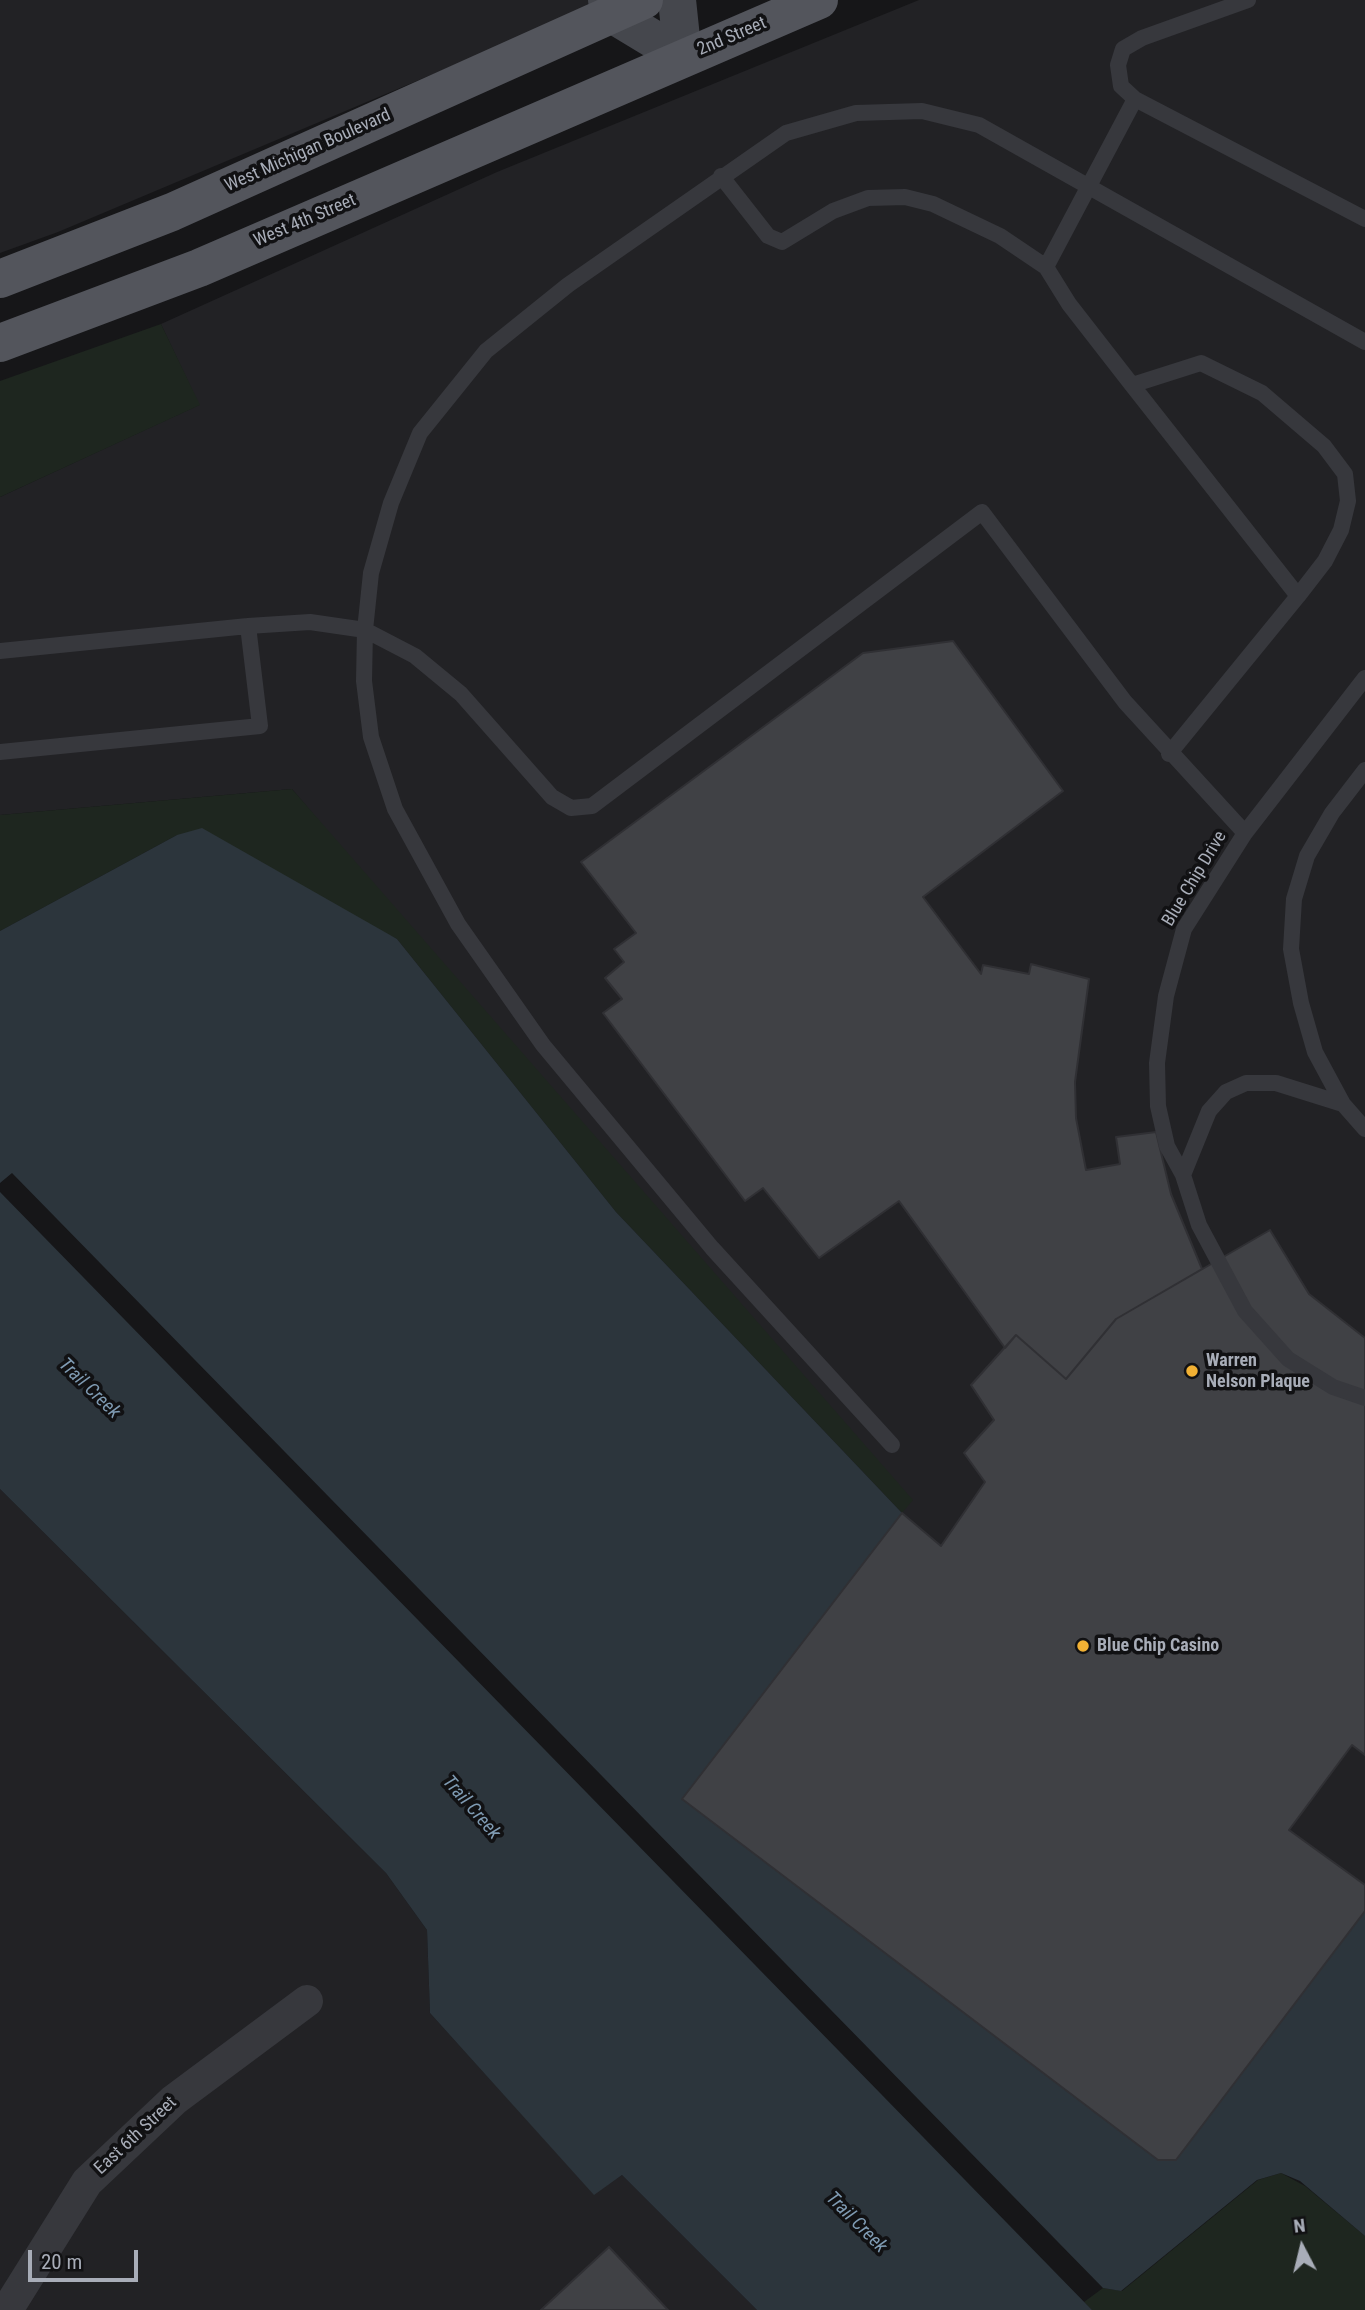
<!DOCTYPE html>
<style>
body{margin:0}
#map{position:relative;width:1365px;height:2310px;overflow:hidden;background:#161618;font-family:"Roboto Condensed",sans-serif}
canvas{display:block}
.north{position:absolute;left:1267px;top:2212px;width:70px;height:70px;-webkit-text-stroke:5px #111113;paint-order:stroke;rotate:353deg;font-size:19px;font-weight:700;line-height:28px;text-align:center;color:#a8adb8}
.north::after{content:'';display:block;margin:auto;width:24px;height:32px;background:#a8adb8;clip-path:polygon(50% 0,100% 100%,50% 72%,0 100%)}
.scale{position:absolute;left:28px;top:2250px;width:110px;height:32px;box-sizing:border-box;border:4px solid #a8adb8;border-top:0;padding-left:9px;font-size:21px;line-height:24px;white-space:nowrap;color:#a8adb8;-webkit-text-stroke:5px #111113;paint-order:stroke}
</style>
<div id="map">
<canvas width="1365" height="2310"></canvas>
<div class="north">N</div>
<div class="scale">20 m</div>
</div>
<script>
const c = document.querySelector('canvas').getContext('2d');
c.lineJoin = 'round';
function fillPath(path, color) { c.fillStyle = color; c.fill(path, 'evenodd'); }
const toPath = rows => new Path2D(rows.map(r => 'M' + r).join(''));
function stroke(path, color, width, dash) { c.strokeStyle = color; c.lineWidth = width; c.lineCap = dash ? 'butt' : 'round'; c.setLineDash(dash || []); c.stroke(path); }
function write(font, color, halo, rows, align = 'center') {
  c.font = font + ' "Roboto Condensed",sans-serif'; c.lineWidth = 7; c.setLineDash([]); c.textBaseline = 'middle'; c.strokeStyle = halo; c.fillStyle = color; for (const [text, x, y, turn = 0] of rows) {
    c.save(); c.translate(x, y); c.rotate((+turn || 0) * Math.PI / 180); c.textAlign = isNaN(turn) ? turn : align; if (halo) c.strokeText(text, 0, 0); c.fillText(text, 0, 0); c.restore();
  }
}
const built = toPath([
 [0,0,609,0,58,232,0,253],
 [919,0,1365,0,1365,1911,1176,2160,1158,2160,682,1799,902,1513,292,789,0,815,0,497,199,405,161,324,497,172],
 [0,1489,386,1873,427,1930,430,2013,594,2194,622,2175,757,2310,0,2310]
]);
const green = toPath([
 [161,324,200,405,0,497,0,381],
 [292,789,913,1500,902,1513,616,1212,397,939,177,835,0,931,0,815],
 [1281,2173,1305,2186,1365,2236,1365,2310,1092,2310,1084,2302,1103,2288,1122,2291,1258,2180]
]);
const water = toPath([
 [202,828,397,939,616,1212,902,1513,682,1799,1158,2160,1176,2160,1365,1911,1365,2236,1300,2181,1281,2173,1257,2180,1121,2291,1103,2288,12,1173,0,1183,0,931,177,835],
 [0,1192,1092,2310,757,2310,622,2175,594,2195,430,2013,427,1930,386,1873,0,1489]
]);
const building = toPath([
 [953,641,1063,791,923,897,981,974,983,965,1029,974,1031,964,1089,979,1075,1082,1076,1118,1086,1170,1120,1164,1116,1137,1156,1132,1171,1194,1202,1269,1116,1319,1066,1379,1016,1335,1005,1348,899,1201,819,1258,763,1188,745,1201,603,1013,622,999,605,978,624,962,614,949,636,933,581,862,863,653,953,641],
 [1270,1230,1309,1294,1365,1338,1365,1755,1352,1745,1289,1830,1365,1885,1365,1911,1176,2160,1158,2160,682,1799,902,1513,941,1546,985,1482,964,1453,994,1420,971,1385,1016,1335,1066,1379,1116,1319,1270,1230],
 [609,2247,668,2310,541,2310,609,2247]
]);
const lane = toPath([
 [1248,0,1142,38,1123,49,1118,65,1121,86,1135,99,1365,219],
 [721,176,768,236,782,242,833,211,868,198,905,197,933,204,1000,236,1046,267,1069,304,1132,385,1201,363,1262,393,1324,446,1345,474,1348,501,1341,530,1325,561,1298,596,1169,754],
 [1046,267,1135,99],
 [1132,385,1298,596],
 [0,651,248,626,310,622,365,630,415,656,461,694,552,797,571,808,592,806,982,512,1125,702,1245,833],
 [1365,678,1245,833,1184,929,1166,996,1157,1063,1158,1106,1167,1146,1183,1175,1199,1225,1245,1311,1288,1359,1333,1387,1365,1398],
 [0,752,260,726,248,626],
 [1365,770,1332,813,1307,856,1294,899,1291,949,1301,1003,1315,1052,1343,1104,1365,1129],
 [1183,1175,1209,1111,1226,1092,1246,1083,1276,1083,1343,1104],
 [892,1445,712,1248,543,1045,458,924,395,809,371,737,364,681,365,630,371,573,391,503,420,433,486,351,568,285,786,133,856,113,922,111,979,125,1365,342]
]);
const street = toPath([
 [7,2310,87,2182,174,2100,307,2001]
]);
const secondary = toPath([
 [607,0,612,14,683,57],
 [677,0,683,57]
]);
const primary = toPath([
 [0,279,172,212,644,0],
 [0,343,199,268,819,0]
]);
const markers = [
 [1192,1371,7,"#f2b134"],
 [1083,1646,7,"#f2b134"]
];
const streetNames = [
 ["2nd Street",732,37,-23],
 ["West Michigan Boulevard",308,151,-24],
 ["West 4th Street",305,221,-23],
 ["Blue Chip Drive",1195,879,-59],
 ["East 6th Street",136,2136,-43]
];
const poiNames = [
 ["Warren",1206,1361],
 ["Nelson Plaque",1206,1382],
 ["Blue Chip Casino",1097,1646]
];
const waterNames = [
 ["Trail Creek",89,1389,44],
 ["Trail Creek",471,1808,49],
 ["Trail Creek",856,2223,45]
];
fillPath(built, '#222225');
fillPath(green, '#1e261f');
fillPath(water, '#2c353c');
fillPath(building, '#404145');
stroke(building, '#303034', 2);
stroke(lane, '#37383d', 16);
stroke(street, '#37383d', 32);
stroke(secondary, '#45474d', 38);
stroke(primary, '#53555c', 38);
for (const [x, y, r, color] of markers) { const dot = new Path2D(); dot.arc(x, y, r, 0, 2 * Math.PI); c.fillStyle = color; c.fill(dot); stroke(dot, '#111113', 2.5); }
write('18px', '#a8adb8', '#111113', streetNames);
write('bold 18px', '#a8adb8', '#111113', poiNames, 'left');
write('italic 19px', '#7f9bb3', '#111113', waterNames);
</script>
